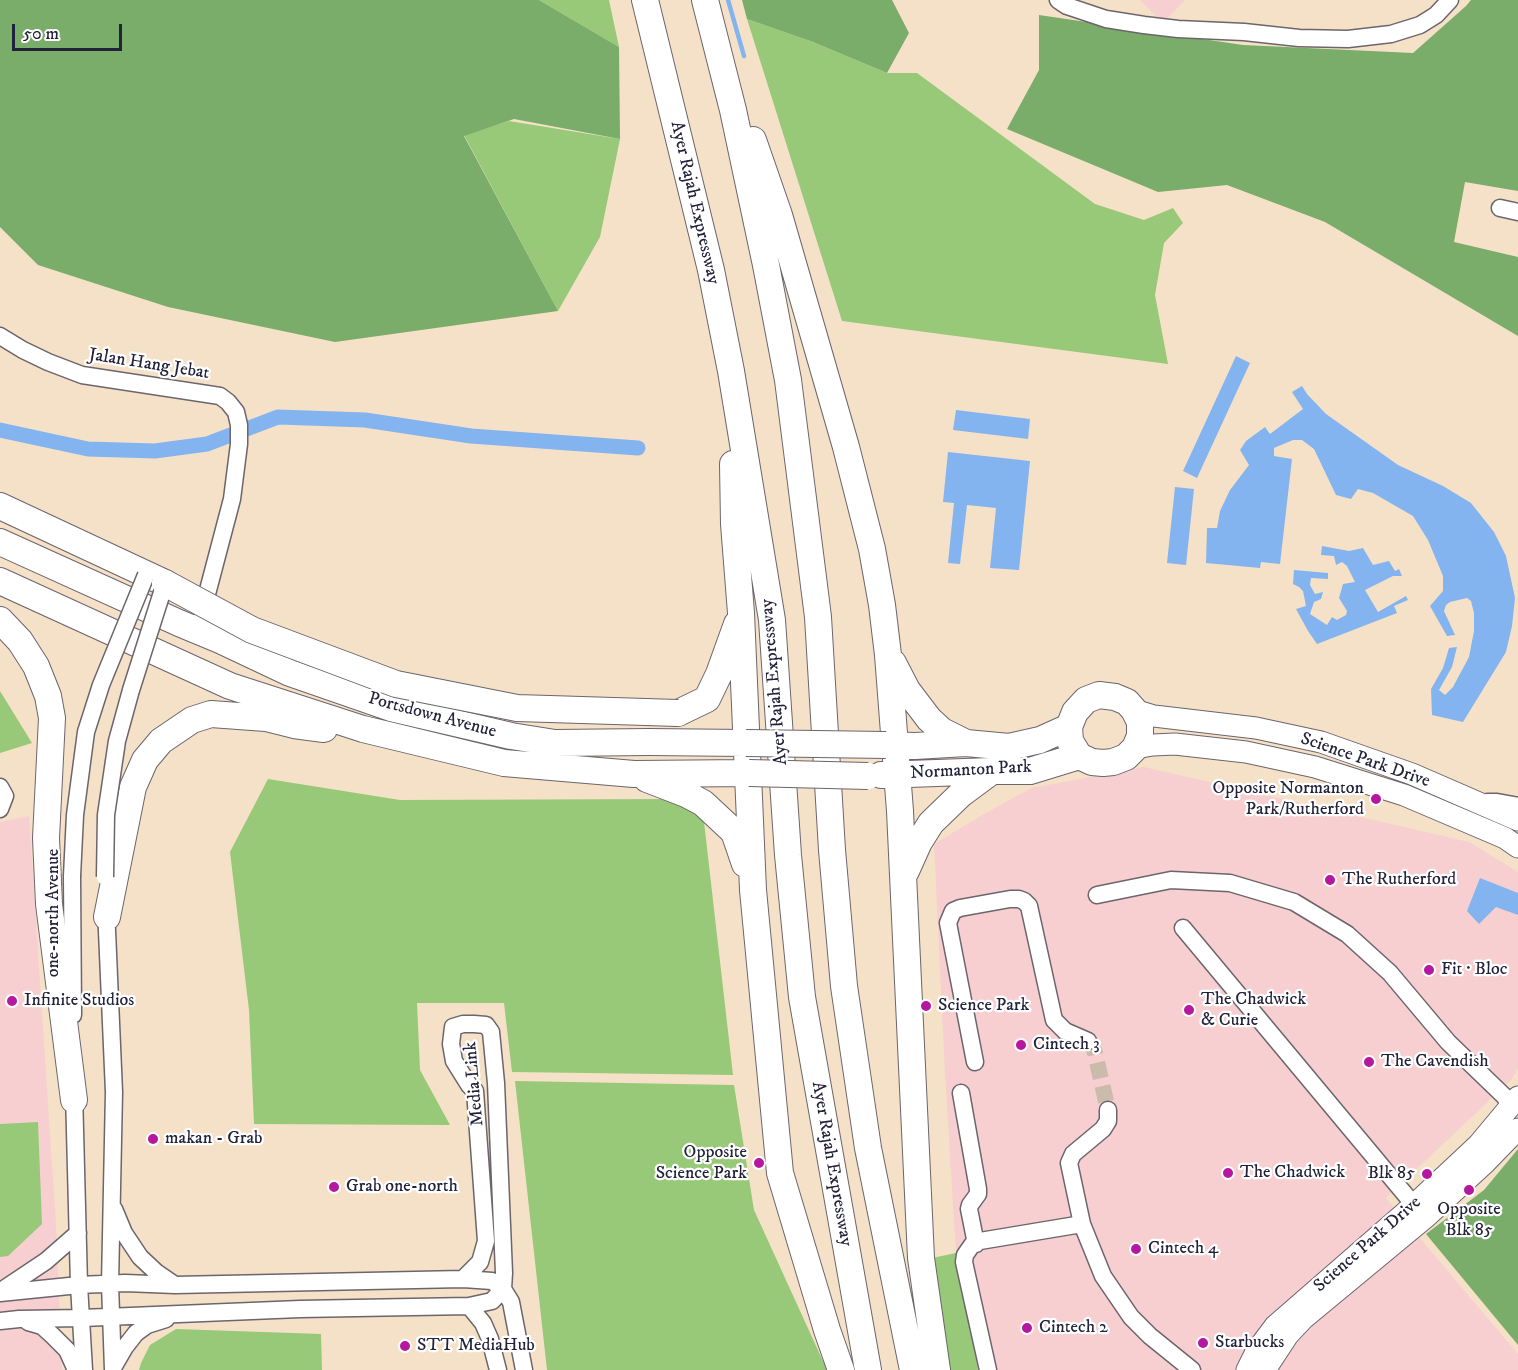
<!DOCTYPE html>
<meta charset="utf-8">
<style>
body{margin:0}
#map{position:relative;width:1518px;height:1370px;overflow:hidden;background:#f5e1c7;font-family:"IM FELL DW Pica",serif}
canvas{display:block}
.scale{position:absolute;left:12px;top:24px;width:110px;height:27px;box-sizing:border-box;border:3px solid #22223b;border-top:0;padding-left:8px;font-size:18px;line-height:21px;white-space:nowrap;color:#22223b;-webkit-text-stroke:4px #fff;paint-order:stroke}
</style>
<div id="map">
<canvas width="1518" height="1370"></canvas>
<div class="scale">50 m</div>
</div>
<script>
const c = document.querySelector('canvas').getContext('2d');
c.lineJoin = 'round';
function fillPath(path, color) { c.fillStyle = color; c.fill(path, 'evenodd'); }
const toPath = rows => new Path2D(rows.map(r => 'M' + r).join(''));
function stroke(path, color, width, dash) { c.strokeStyle = color; c.lineWidth = width; c.lineCap = dash ? 'butt' : 'round'; c.setLineDash(dash || []); c.stroke(path); }
function write(font, color, halo, rows, align = 'center') {
  c.font = font + ' "IM FELL DW Pica",serif'; c.lineWidth = 4.5; c.setLineDash([]); c.textBaseline = 'middle'; c.strokeStyle = halo; c.fillStyle = color; for (const [text, x, y, turn = 0] of rows) {
    c.save(); c.translate(x, y); c.rotate((+turn || 0) * Math.PI / 180); c.textAlign = isNaN(turn) ? turn : align; if (halo) c.strokeText(text, 0, 0); c.fillText(text, 0, 0); c.restore();
  }
}
const built = toPath([
 [1140,0,1185,0,1163,23],
 [1144,767,1469,842,1518,872,1518,1068,1512,1079,1386,1198,1518,1354,1518,1370,978,1370,956,1253,945,1074,934,844,979,817,1031,788],
 [29,816,56,1225,62,1370,0,1370,0,822]
]);
const green = toPath([
 [539,0,609,0,619,47],
 [747,19,813,42,887,73,917,73,1095,204,1144,220,1173,208,1183,223,1164,243,1155,295,1168,364,842,321],
 [509,121,620,139,600,237,558,311,464,135],
 [0,691,32,743,0,753],
 [268,779,400,800,675,799,703,813,733,1075,512,1072,504,1003,417,1003,420,1070,450,1125,254,1124,249,1010,230,852],
 [515,1081,734,1085,754,1210,827,1370,547,1370],
 [38,1122,42,1224,8,1256,0,1257,0,1124],
 [956,1253,978,1370,949,1370,932,1258],
 [176,1329,321,1334,322,1370,139,1370,141,1363,150,1345]
]);
const forest = toPath([
 [0,0,539,0,619,47,620,139,514,119,464,136,558,311,335,342,168,307,38,265,0,227],
 [742,0,892,0,909,33,887,73,813,42,747,19],
 [1471,0,1518,0,1518,191,1465,182,1454,242,1518,257,1518,336,1325,222,1227,185,1158,192,1007,129,1039,70,1039,15,1243,45,1413,53,1466,6],
 [1518,1149,1518,1345,1426,1234,1484,1190]
]);
const water = toPath([
 [1236,356,1250,363,1197,478,1183,471],
 [1302,386,1307,394,1326,414,1398,465,1443,486,1471,503,1494,532,1506,556,1515,598,1512,626,1506,652,1463,722,1432,715,1431,689,1443,668,1449,648,1457,647,1452,667,1439,690,1445,695,1453,687,1469,657,1474,631,1474,613,1471,601,1467,598,1450,602,1446,605,1444,611,1455,635,1447,636,1430,606,1443,591,1443,576,1428,540,1413,516,1373,493,1358,489,1351,499,1336,495,1314,449,1302,440,1293,440,1274,448,1274,456,1292,459,1280,564,1261,562,1260,568,1206,563,1207,528,1217,528,1220,511,1230,490,1249,465,1240,450,1246,441,1265,427,1270,434,1303,409,1292,392],
 [956,410,1030,419,1028,439,953,430],
 [948,452,1030,461,1019,570,990,568,996,508,967,505,960,564,948,563,954,503,943,502],
 [1175,487,1194,489,1186,565,1167,563],
 [1322,546,1349,551,1363,548,1373,565,1389,561,1395,571,1399,569,1402,576,1393,576,1365,590,1378,612,1406,596,1408,600,1394,606,1397,613,1317,644,1308,631,1296,609,1306,606,1303,591,1299,587,1293,584,1294,570,1328,573,1328,579,1311,578,1310,585,1315,594,1323,592,1321,599,1314,602,1310,614,1327,625,1332,617,1337,620,1346,615,1347,611,1339,598,1343,584,1355,582,1347,566,1342,562,1336,565,1334,556,1321,555],
 [1480,878,1518,893,1518,915,1496,907,1479,924,1467,911]
]);
const stream = toPath([
 [728,0,744,56]
]);
const canal = toPath([
 [0,430,88,449,155,451,207,444,278,417,365,420,471,436,638,448]
]);
const minorTunnel = toPath([
 [1088,1041,1093,1047,1095,1053,1108,1110]
]);
const minor = toPath([
 [1058,0,1067,6,1106,19,1144,25,1178,29,1244,32,1299,38,1348,39,1391,34,1420,25,1436,15,1450,0],
 [1500,208,1518,212],
 [0,336,23,350,48,362,82,375,220,396,228,402,236,412,239,425,239,444,232,499,202,613,205,623,217,637],
 [0,787,5,796,0,809],
 [1487,802,1497,802,1518,806],
 [72,876,73,1015],
 [1097,895,1171,880,1230,883,1294,902,1347,934,1390,973,1448,1042,1504,1096,1511,1105],
 [106,908,114,1092,110,1284,113,1370],
 [1183,928,1414,1205],
 [975,1062,948,923,953,911,960,908,1010,899,1019,899,1024,901,1029,906,1054,1020,1065,1031,1088,1041],
 [74,1092,79,1285,84,1370],
 [961,1093,978,1189,978,1194,970,1205,969,1209,976,1244],
 [1108,1110,1108,1121,1103,1129,1073,1154,1069,1163,1082,1224,1103,1276,1131,1317,1150,1336,1192,1370],
 [114,1209,124,1233,140,1257,156,1272,175,1285],
 [1,1291,46,1261,78,1233],
 [0,1293,79,1285,125,1283,175,1285,463,1279,492,1281,503,1289,511,1302,524,1370],
 [469,1306,483,1323,490,1339,498,1370],
 [0,1321,19,1319,82,1318,300,1309,469,1306,492,1301,503,1289,504,1273,496,1083,491,1032,486,1025,474,1024,463,1024,453,1027,451,1044,454,1061,469,1085,475,1091,486,1241,480,1262,463,1279],
 [28,1322,42,1326,53,1336,67,1350,76,1370],
 [114,1366,125,1347,136,1333,147,1325,166,1319],
 [988,1370,964,1262,965,1255,972,1245,980,1241,1082,1224]
]);
const major = toPath([
 [1134,710,1154,716,1256,728,1321,742,1412,774,1518,820],
 [1135,748,1153,745,1175,744,1246,752,1315,767,1404,795,1505,838,1518,847],
 [1247,1370,1257,1350,1275,1326,1414,1205,1478,1145,1518,1097],
 [1265,1370,1288,1335,1303,1319,1425,1218,1485,1163,1518,1129]
]);
const highway = toPath([
 [645,0,711,270,731,371,772,620,788,855,802,997,868,1370],
 [705,0,733,110,766,265,788,380,818,617,832,850,844,986,868,1148,913,1370],
 [753,140,779,215,846,447,872,549,882,605,888,655,900,811,921,1258,937,1370],
 [733,464,734,524,741,613,753,890,780,1173,827,1330,841,1370],
 [0,506,165,583],
 [0,542,179,623,220,640,290,673,391,708,511,736,555,743,649,742,746,743],
 [0,581,230,686,363,729,504,763,634,774,749,773],
 [0,620,20,641,36,666,48,696,52,718,46,838,49,904,74,1100],
 [893,663,907,690,929,719,942,731,966,743],
 [1099,695,1115,697,1127,702,1134,710,1140,722,1140,736,1135,748,1126,757,1113,762,1103,763,1092,762,1079,756,1070,741,1069,727,1075,712,1086,700,1099,695],
 [678,713,707,699,719,674,737,624],
 [886,745,915,746,966,743,1009,747,1040,740,1069,727],
 [881,775,992,771,1030,771,1079,756],
 [647,779,686,794,703,803,734,832,745,864],
 [906,871,919,842,931,823,961,794,992,771],
 [107,917,133,787,145,760,161,741,192,720,211,714,266,718,294,725,324,729]
]);
const minorBridge = toPath([
 [72,876,75,815,86,732,101,685,146,575],
 [105,877,106,815,117,741,131,690,165,583]
]);
const highwayBridge = toPath([
 [165,583,252,630,396,684,517,708,678,713],
 [746,743,886,745],
 [749,773,868,776]
]);
const markers = [
 [1376,799,6,"#b5179e"],
 [1330,880,6,"#b5179e"],
 [1429,970,6,"#b5179e"],
 [12,1001,6,"#b5179e"],
 [926,1006,6,"#b5179e"],
 [1189,1010,6,"#b5179e"],
 [1021,1045,6,"#b5179e"],
 [1369,1062,6,"#b5179e"],
 [153,1139,6,"#b5179e"],
 [759,1163,6,"#b5179e"],
 [1228,1173,6,"#b5179e"],
 [1427,1174,6,"#b5179e"],
 [334,1187,6,"#b5179e"],
 [1469,1190,6,"#b5179e"],
 [1136,1249,6,"#b5179e"],
 [1027,1328,6,"#b5179e"],
 [1203,1343,6,"#b5179e"],
 [405,1346,6,"#b5179e"]
];
const streetNames = [
 ["Ayer Rajah Expressway",694,203,77],
 ["Jalan Hang Jebat",149,365,9],
 ["Ayer Rajah Expressway",775,682,-95],
 ["Portsdown Avenue",432,716,15],
 ["Science Park Drive",1365,761,19],
 ["Normanton Park",971,771,-3],
 ["one-north Avenue",54,913,-90],
 ["Media Link",475,1084,-95],
 ["Ayer Rajah Expressway",831,1164,80],
 ["Science Park Drive",1368,1245,-41]
];
const poiNames = [
 ["Opposite Normanton",1364,789,"right"],
 ["Park/Rutherford",1364,810,"right"],
 ["The Rutherford",1342,880],
 ["Fit · Bloc",1441,970],
 ["The Chadwick",1201,1000],
 ["& Curie",1201,1021],
 ["Infinite Studios",24,1001],
 ["Science Park",938,1006],
 ["Cintech 3",1033,1045],
 ["The Cavendish",1381,1062],
 ["makan - Grab",165,1139],
 ["Opposite",747,1153,"right"],
 ["Science Park",747,1174,"right"],
 ["The Chadwick",1240,1173],
 ["Blk 85",1415,1174,"right"],
 ["Grab one-north",346,1187],
 ["Opposite",1469,1210,"center"],
 ["Blk 85",1469,1231,"center"],
 ["Cintech 4",1148,1249],
 ["Cintech 2",1039,1328],
 ["Starbucks",1215,1343],
 ["STT MediaHub",417,1346]
];
fillPath(built, '#f7cfd0');
fillPath(green, '#97c979');
fillPath(forest, '#79ad69');
fillPath(water, '#84b4ef');
stroke(stream, '#84b4ef', 4.5);
stroke(canal, '#84b4ef', 15);
stroke(minorTunnel, '#cbbbab', 16, [16, 8]);
stroke(minor, '#6c656c', 19);
stroke(major, '#6c656c', 23);
stroke(highway, '#6c656c', 28);
stroke(minor, '#fff', 16);
stroke(major, '#fff', 21);
stroke(highway, '#fff', 26);
stroke(minorBridge, '#6c656c', 19, []);
stroke(highwayBridge, '#6c656c', 28, []);
stroke(minorBridge, '#fff', 16);
stroke(highwayBridge, '#fff', 26);
for (const [x, y, r, color] of markers) { const dot = new Path2D(); dot.arc(x, y, r, 0, 2 * Math.PI); c.fillStyle = color; c.fill(dot); stroke(dot, '#fff', 2); }
write('18px', '#22223b', '#fff', streetNames);
write('18px', '#22223b', '#fff', poiNames, 'left');
</script>
